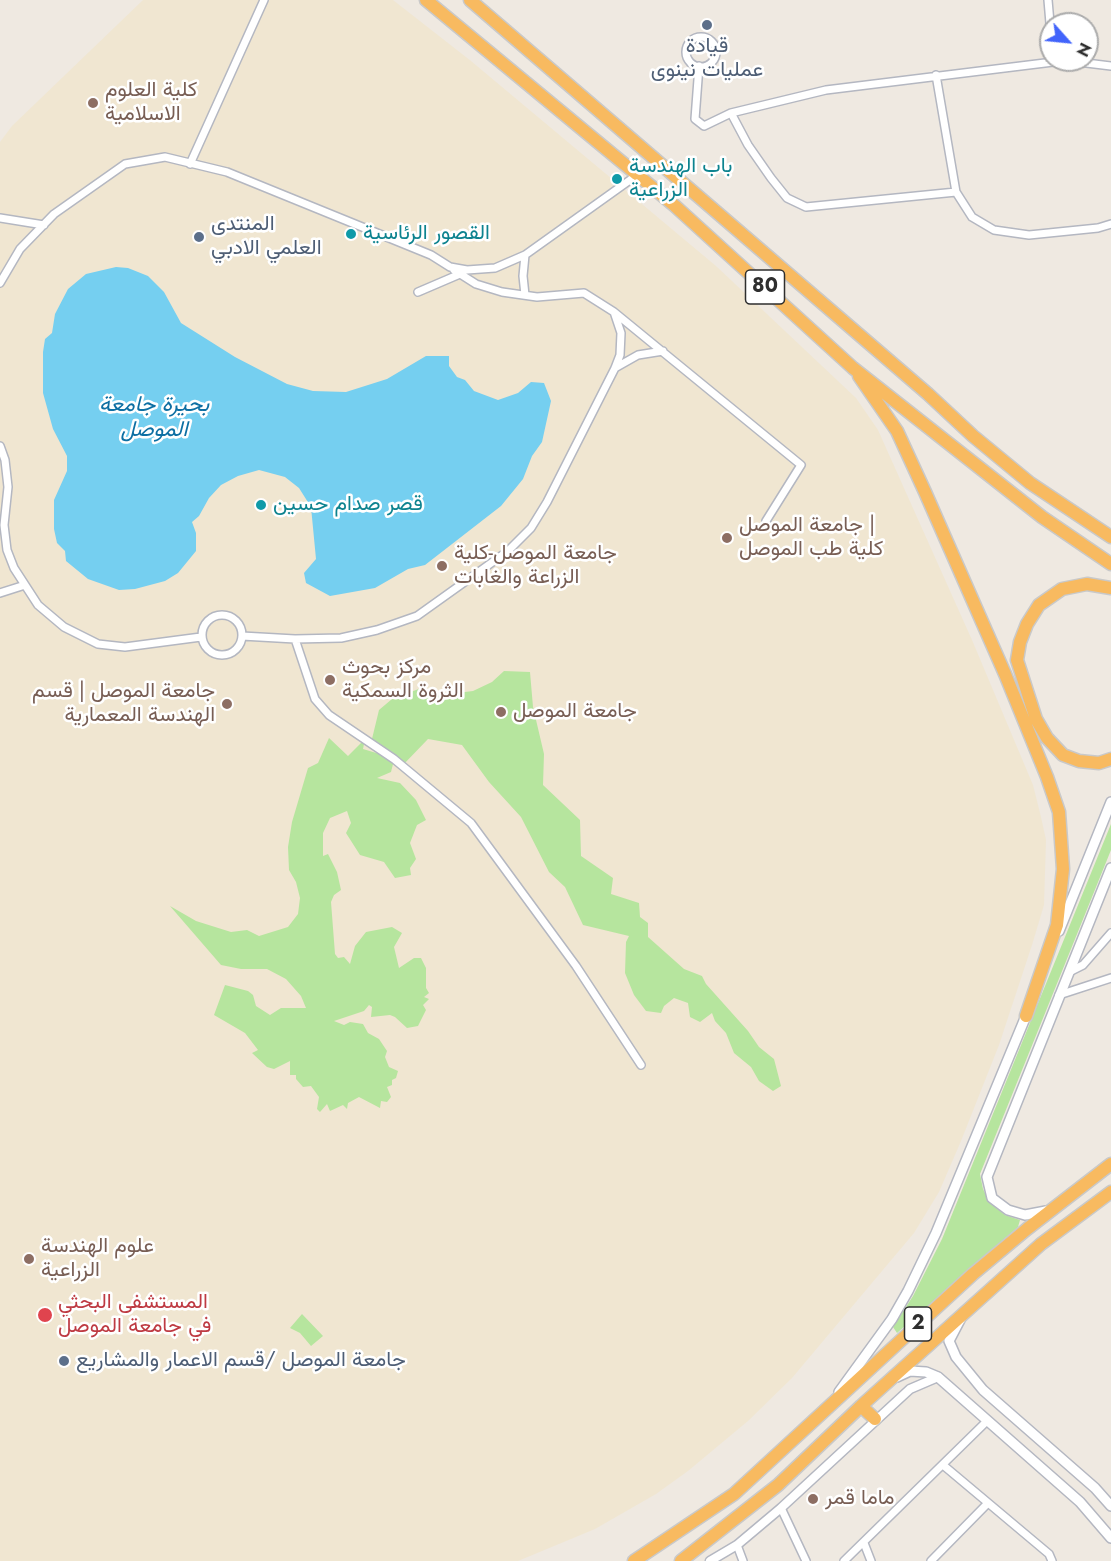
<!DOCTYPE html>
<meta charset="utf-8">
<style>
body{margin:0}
#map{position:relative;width:1111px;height:1561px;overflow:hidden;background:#efe9e1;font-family:Jost,sans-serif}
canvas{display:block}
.north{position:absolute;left:1039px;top:12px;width:60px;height:60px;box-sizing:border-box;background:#fff;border:2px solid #ababab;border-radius:50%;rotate:117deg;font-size:16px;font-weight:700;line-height:24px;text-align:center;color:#2e2e2e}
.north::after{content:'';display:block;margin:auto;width:21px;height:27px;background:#4264fb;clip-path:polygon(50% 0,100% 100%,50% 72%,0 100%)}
</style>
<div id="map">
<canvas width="1111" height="1561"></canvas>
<div class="north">N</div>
</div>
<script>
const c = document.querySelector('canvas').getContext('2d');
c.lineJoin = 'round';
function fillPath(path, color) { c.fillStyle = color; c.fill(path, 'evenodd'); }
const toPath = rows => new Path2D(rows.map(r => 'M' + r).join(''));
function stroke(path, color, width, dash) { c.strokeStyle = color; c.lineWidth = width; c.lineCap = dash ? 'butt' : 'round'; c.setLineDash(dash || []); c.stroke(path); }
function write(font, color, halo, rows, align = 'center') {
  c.font = font + ' Jost,Vazirmatn,sans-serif'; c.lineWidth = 5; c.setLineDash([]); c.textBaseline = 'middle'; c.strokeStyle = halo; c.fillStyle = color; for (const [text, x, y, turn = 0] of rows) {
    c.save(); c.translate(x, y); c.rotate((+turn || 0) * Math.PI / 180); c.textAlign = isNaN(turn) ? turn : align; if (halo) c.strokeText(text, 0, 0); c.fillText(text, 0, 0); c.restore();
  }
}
const education = toPath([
 [143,0,393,0,471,61,716,266,856,398,878,430,972,640,1033,785,1041,817,1046,840,1044,905,1032,945,999,1045,961,1141,939,1192,914,1233,792,1378,748,1421,688,1471,656,1494,595,1529,518,1561,0,1561,0,142,12,126]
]);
const green = toPath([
 [504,671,530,672,533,707,544,754,543,785,580,820,581,856,613,878,611,894,639,903,640,917,648,923,648,937,684,969,702,976,706,984,748,1031,759,1047,774,1059,781,1086,773,1091,759,1081,751,1067,734,1053,726,1033,715,1021,712,1013,700,1022,690,1017,688,1003,674,998,664,1006,661,1013,646,1011,634,995,625,973,626,942,629,936,583,925,565,887,549,872,521,817,489,782,462,745,428,739,402,766,394,760,391,772,377,778,400,783,416,800,426,820,417,825,410,843,416,859,410,868,411,875,395,878,384,862,360,855,346,833,351,823,347,811,330,818,323,833,323,856,328,854,337,872,341,890,334,895,331,902,335,954,338,958,344,957,350,964,355,946,366,932,392,927,402,933,394,947,399,968,414,958,421,958,426,968,426,988,429,993,424,997,429,999,423,1005,426,1010,418,1026,407,1028,395,1017,390,1015,371,1017,372,1007,369,1005,364,1011,334,1021,344,1025,350,1022,363,1024,368,1033,379,1039,387,1051,385,1057,389,1067,398,1071,396,1078,392,1080,392,1085,387,1087,391,1097,387,1102,381,1101,380,1108,359,1097,348,1103,347,1109,343,1105,330,1111,327,1104,320,1112,317,1109,319,1097,311,1086,303,1087,296,1079,296,1075,290,1075,290,1061,274,1069,267,1067,252,1053,258,1050,245,1033,214,1015,225,985,248,991,253,995,256,1006,270,1015,281,1008,306,1008,301,996,286,979,267,969,241,969,221,965,170,906,196,921,231,932,247,930,259,936,288,927,298,914,300,898,296,882,289,870,288,847,292,822,308,768,318,763,329,738,348,756,365,739,363,749,393,758,390,751,371,743,379,710,392,699,424,687,433,696,473,691,492,682],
 [1111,824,1111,850,980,1174,983,1189,990,1203,1005,1215,1020,1220,1018,1227,897,1333,893,1327,913,1296,942,1239],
 [302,1314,323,1336,311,1346,300,1333,290,1328]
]);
const water = toPath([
 [116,267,128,268,148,276,164,292,181,323,235,357,287,384,313,391,346,392,387,379,426,356,449,356,449,366,457,377,465,380,474,391,498,400,518,393,531,382,544,383,551,401,542,442,532,456,523,479,501,506,425,565,408,569,375,588,330,596,306,583,304,573,316,559,311,507,299,488,285,477,259,470,238,476,221,485,209,498,199,516,192,522,196,533,196,551,178,573,165,581,135,589,119,590,88,579,66,561,65,551,57,543,54,529,54,500,67,471,67,456,53,429,43,393,43,352,45,339,52,333,55,314,68,289,86,274]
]);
const minor = toPath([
 [1048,0,1051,35],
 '686 52a15 15 0 1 1 30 0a15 15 0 1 1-30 0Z',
 [699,66,695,119,704,126,731,113,826,90,1053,62,1070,61,1111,66],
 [936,75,956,192,972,217,994,230,1029,235,1098,228,1111,224],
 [731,113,748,145,771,178,787,198,806,207,956,192],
 [190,164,264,0],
 [0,218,44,225],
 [0,283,20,249,54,214,125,164,165,157,227,172,431,255,450,267,467,270,495,268,525,255,637,175],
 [418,292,460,274],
 [525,295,523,276,525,255],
 [614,312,801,465,766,521],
 [615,368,638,355,663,351],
 [0,446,5,460,8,487,4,525,7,550,14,568,38,605,64,627,98,644,125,647,201,637],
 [0,593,25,585],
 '202 635a20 20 0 1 1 40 0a20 20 0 1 1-40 0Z',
 [242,636,295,639,341,638,377,630,417,616,508,551,531,528,547,502,615,368,620,355,621,333,614,312,584,293,537,297,502,292,476,284,454,270],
 [295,639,315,699,329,715,394,759,471,823,576,966,641,1065],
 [1069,972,1083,965,1111,933],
 [1059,995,1111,978],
 [943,1465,1049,1554,1052,1561],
 [781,1508,806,1561],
 [864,1543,871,1561],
 [737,1545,743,1561],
 [844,1561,987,1421],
 [931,1561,988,1503]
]);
const tertiary = toPath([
 [710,1561,737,1545,781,1508,910,1389,938,1377]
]);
const secondary = toPath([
 [1059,931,1111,802],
 [1046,1211,1025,1215,1008,1210,992,1198,987,1177,1111,868],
 [961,1318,949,1341,956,1357,983,1390,1095,1488,1111,1506],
 [897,1377,910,1371,926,1372,938,1377,1080,1502,1111,1538],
 [839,1392,892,1319,908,1291,936,1233,1028,1011]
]);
const trunk = toPath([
 [426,0,675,206,853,368,1042,517,1111,564],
 [470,0,928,394,973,436,1030,483,1111,537],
 [859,376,897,431,925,492,1005,674,1047,777,1059,812,1063,869,1057,925,1026,1016],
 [1111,588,1087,584,1062,589,1039,605,1027,624,1020,642,1017,660,1036,719,1047,738,1063,755,1079,761,1099,763,1111,759],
 [861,1406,875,1419],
 [634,1561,734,1494,973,1274,1027,1229,1111,1164],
 [681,1561,778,1485,861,1406,1041,1244,1111,1192]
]);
const markers = [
 [707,25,6,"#5c6f8a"],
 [93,103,6,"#8d6e63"],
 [617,179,6,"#0f9aa8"],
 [351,234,6,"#0f9aa8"],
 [199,237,6,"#5c6f8a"],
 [261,505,6,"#0f9aa8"],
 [727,538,6,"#8d6e63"],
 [442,566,6,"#8d6e63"],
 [330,680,6,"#8d6e63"],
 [227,704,6,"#8d6e63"],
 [501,712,6,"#8d6e63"],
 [29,1259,6,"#8d6e63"],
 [45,1315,8,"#e0444e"],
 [64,1361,6,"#5c6f8a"],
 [813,1499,6,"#8d6e63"]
];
const shields = [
 [765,287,39],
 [918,1324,27]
];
const shieldNames = [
 ["80",765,287],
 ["2",918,1324]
];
const serviceNames = [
 ["قيادة",707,47,"center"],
 ["عمليات نينوى",707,71,"center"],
 ["المنتدى",211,225],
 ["العلمي الادبي",211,249],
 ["جامعة الموصل /قسم الاعمار والمشاريع",76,1361]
];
const educationNames = [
 ["كلية العلوم",105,91],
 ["الاسلامية",105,115],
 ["جامعة الموصل |",739,526],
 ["كلية طب الموصل",739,550],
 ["جامعة الموصل-كلية",454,554],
 ["الزراعة والغابات",454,578],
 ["مركز بحوث",342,668],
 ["الثروة السمكية",342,692],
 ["جامعة الموصل | قسم",215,692,"right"],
 ["الهندسة المعمارية",215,716,"right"],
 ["جامعة الموصل",513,712],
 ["علوم الهندسة",41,1247],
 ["الزراعية",41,1271],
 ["ماما قمر",825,1499]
];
const cultureNames = [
 ["باب الهندسة",629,167],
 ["الزراعية",629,191],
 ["القصور الرئاسية",363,234],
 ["قصر صدام حسين",273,505]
];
const healthNames = [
 ["المستشفى البحثي",58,1303],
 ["في جامعة الموصل",58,1327]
];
const waterNames = [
 ["بحيرة جامعة",154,406],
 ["الموصل",154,431]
];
fillPath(education, '#f0e6d1');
fillPath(green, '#b6e59e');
fillPath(water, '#75cff0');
stroke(minor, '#b4b7c1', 10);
stroke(tertiary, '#b4b7c1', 11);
stroke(secondary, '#b4b7c1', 12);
stroke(trunk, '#c9c9c9', 15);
stroke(minor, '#fff', 7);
stroke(tertiary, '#fff', 8);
stroke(secondary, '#fff', 9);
stroke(trunk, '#f8ba60', 12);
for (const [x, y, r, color] of markers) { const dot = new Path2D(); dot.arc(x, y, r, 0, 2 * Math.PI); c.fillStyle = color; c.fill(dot); stroke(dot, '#fff', 2); }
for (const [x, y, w] of shields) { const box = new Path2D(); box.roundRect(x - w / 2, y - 17, w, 34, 4.5); c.fillStyle = '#fff'; c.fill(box); stroke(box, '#2e2e2e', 1.5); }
write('bold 20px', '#2e2e2e', null, shieldNames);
write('21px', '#4e5e75', '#fff', serviceNames, 'left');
write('21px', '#785e54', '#fff', educationNames, 'left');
write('21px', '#0d838f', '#fff', cultureNames, 'left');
write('21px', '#be3a42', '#fff', healthNames, 'left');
write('italic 22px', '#0d6fa3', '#fff', waterNames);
</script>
